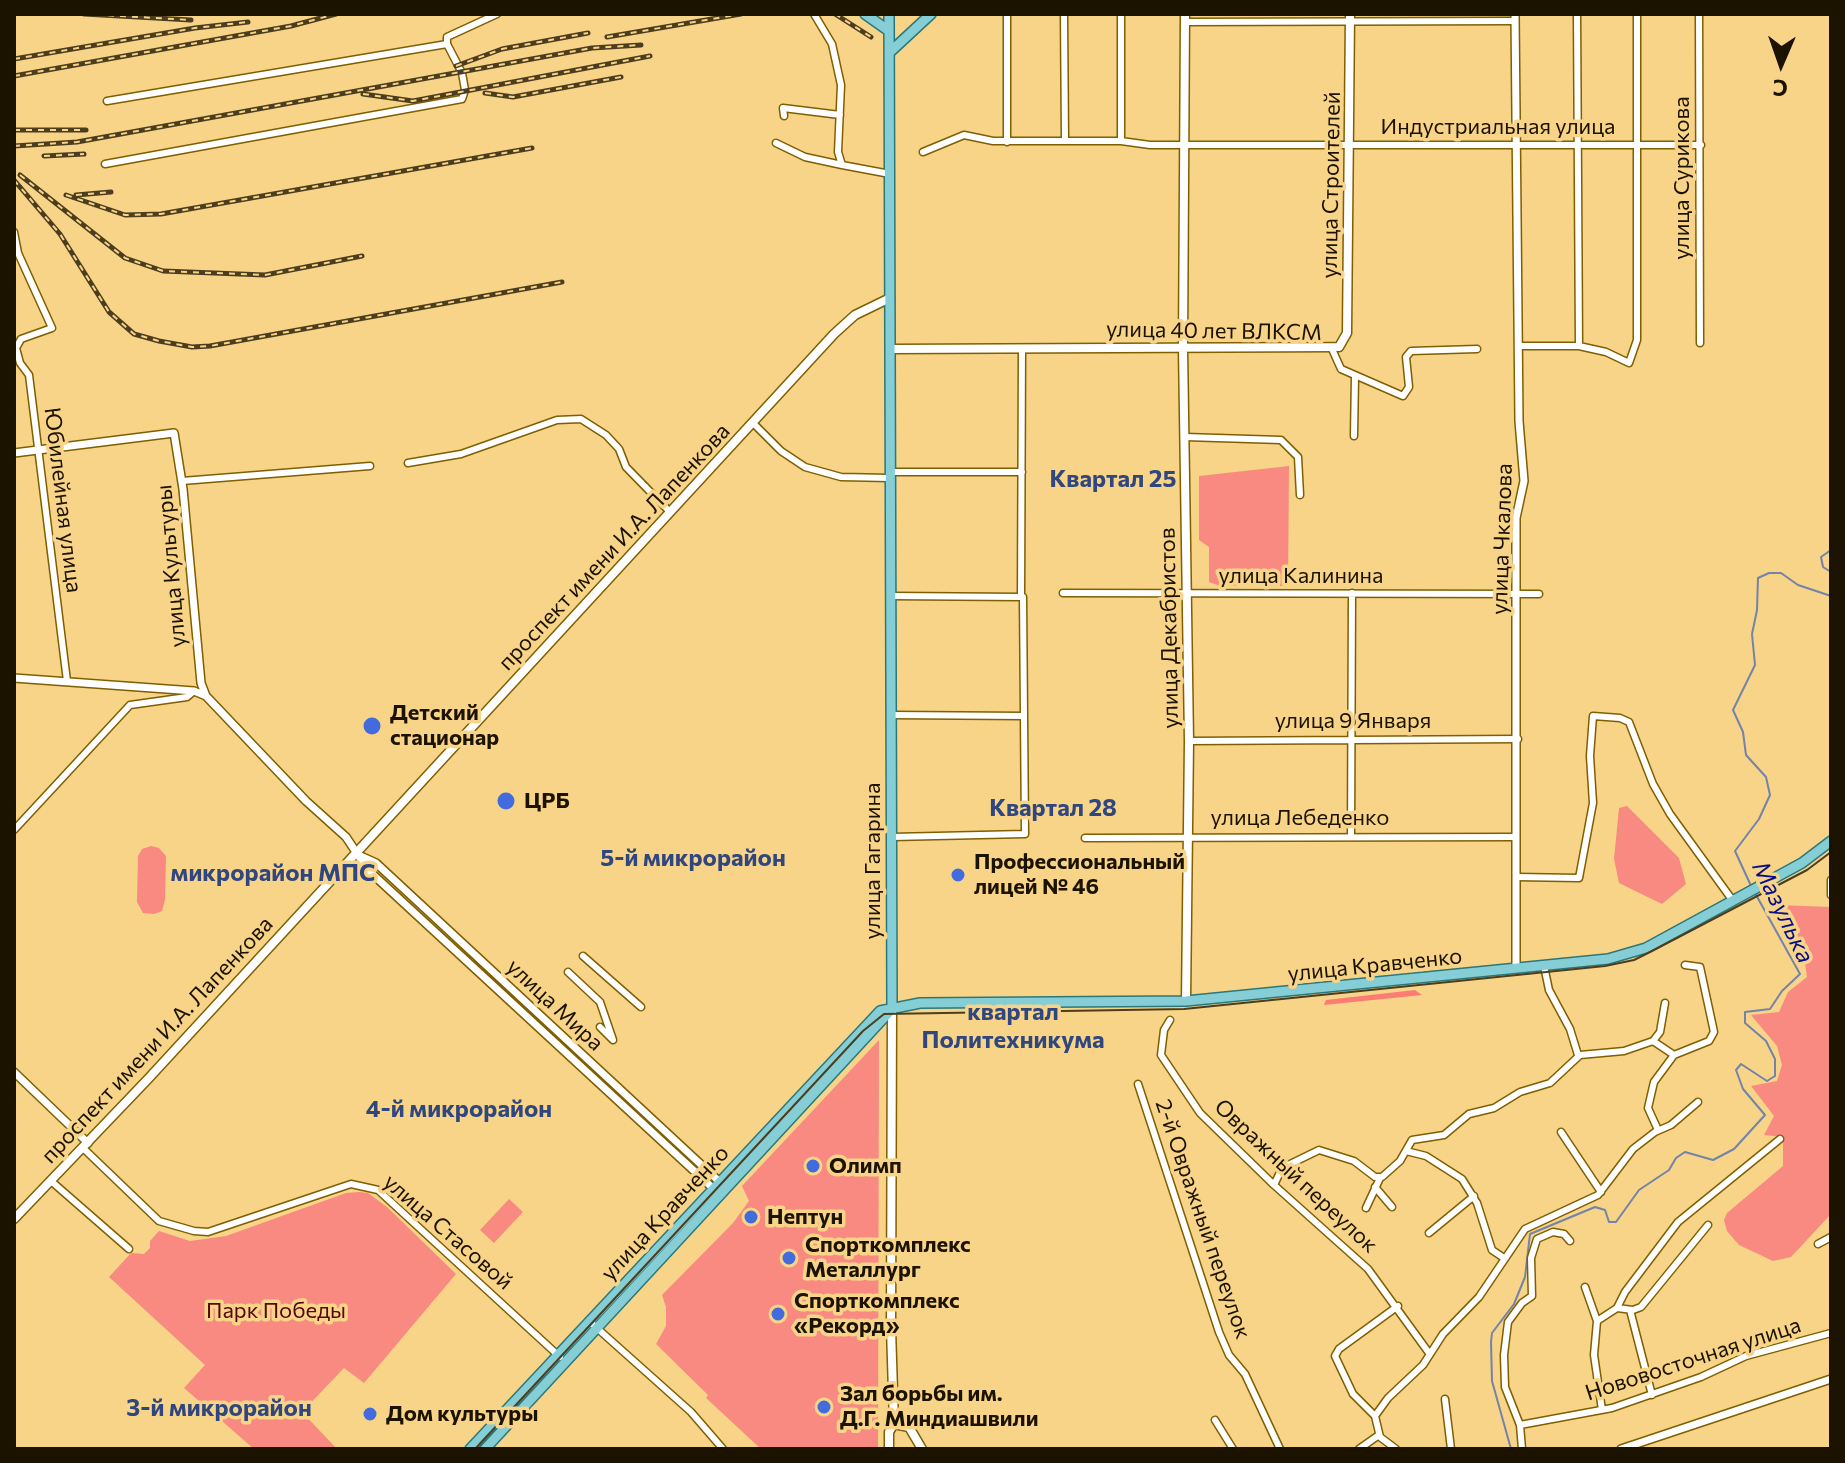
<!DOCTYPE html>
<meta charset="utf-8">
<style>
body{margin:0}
#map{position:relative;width:1845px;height:1463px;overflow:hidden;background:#f7d487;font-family:Commissioner,sans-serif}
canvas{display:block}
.frame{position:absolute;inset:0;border:16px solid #1c1200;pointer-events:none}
.north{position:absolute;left:1741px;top:24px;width:80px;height:80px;-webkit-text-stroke:6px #f7d487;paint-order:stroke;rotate:182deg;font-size:22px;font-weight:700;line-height:32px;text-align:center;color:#1c1200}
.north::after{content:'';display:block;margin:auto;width:28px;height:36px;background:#1c1200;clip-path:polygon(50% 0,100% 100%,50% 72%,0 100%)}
</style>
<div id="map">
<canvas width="1845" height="1463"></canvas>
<div class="frame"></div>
<div class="north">С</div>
</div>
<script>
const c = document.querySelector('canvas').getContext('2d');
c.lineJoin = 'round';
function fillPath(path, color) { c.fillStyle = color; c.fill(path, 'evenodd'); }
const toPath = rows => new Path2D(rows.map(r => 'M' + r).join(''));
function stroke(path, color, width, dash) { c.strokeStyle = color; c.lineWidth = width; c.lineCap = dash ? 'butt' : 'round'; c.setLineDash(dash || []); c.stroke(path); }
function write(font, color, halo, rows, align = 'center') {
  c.font = font + ' Commissioner,sans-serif'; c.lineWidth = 7; c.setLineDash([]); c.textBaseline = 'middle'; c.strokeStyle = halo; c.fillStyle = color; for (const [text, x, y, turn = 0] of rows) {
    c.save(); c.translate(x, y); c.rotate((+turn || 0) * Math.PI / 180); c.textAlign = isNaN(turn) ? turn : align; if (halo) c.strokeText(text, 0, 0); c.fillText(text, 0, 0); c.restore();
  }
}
const green = toPath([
 [1289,466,1288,586,1220,586,1209,582,1209,547,1199,540,1199,476],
 [1627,806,1679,858,1686,884,1662,904,1619,883,1614,859,1619,808],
 [151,846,159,848,166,856,165,900,162,911,154,914,143,913,137,902,138,856,142,849],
 [1778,905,1831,907,1831,1214,1791,1257,1773,1261,1739,1245,1727,1231,1724,1220,1727,1213,1783,1166,1783,1137,1764,1135,1774,1116,1751,1086,1777,1081,1782,1065,1777,1046,1751,1015,1779,1012,1788,992,1807,977,1804,956,1781,921],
 [879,1040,878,1449,761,1449,706,1398,708,1395,656,1344,666,1326,666,1307,662,1295,733,1223,749,1201,742,1186],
 [359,1192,368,1193,387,1207,456,1274,364,1383,344,1368,302,1412,337,1449,254,1449,184,1388,205,1365,109,1277,131,1253,144,1254,150,1248,150,1241,159,1231,190,1241,226,1236,346,1193],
 [509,1199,523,1212,494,1243,480,1230]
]);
const forest = toPath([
 [1415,990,1422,995,1324,1005,1326,1000]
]);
const stream = toPath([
 [1831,550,1821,557,1823,567,1831,572],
 [1752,888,1735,851,1759,819,1770,795,1766,777,1746,755,1743,732,1733,710,1755,665,1752,634,1757,610,1758,578,1769,573,1781,573,1798,585,1831,596],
 [1511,1449,1492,1381,1491,1342,1492,1333,1514,1304,1525,1277,1530,1234,1595,1207,1605,1210,1609,1222,1616,1222,1639,1190,1669,1170,1676,1158,1685,1152,1713,1160,1734,1149,1765,1115,1743,1089,1736,1070,1741,1064,1767,1081,1775,1076,1775,1059,1766,1041,1745,1023,1745,1012,1770,1009,1782,991,1800,974,1755,893]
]);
const minor = toPath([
 [814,14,832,44,841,85,838,152,842,165,890,174],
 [1007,14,1007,142],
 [1064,14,1065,141],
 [1577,14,1579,346],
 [1699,14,1700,343],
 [1185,22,1515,21],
 [107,101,447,44,447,37,497,14],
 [784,116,783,108,840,115],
 [1121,141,1121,14],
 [776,143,805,157,842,165],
 [923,152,964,135,993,141,1121,141,1150,145,1701,145],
 [105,164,462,99,465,90,462,73,447,44],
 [14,232,18,253,52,328,21,339,16,348,20,363,29,375,67,681],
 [1519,346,1579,346,1606,352,1629,363,1637,340,1637,14],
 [1332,349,1341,369,1403,396,1409,387,1406,357,1411,351,1477,349],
 [753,423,781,451,805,467,841,477,890,478],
 [1354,436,1355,376],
 [1185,437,1281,440,1298,457,1300,495],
 [408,463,461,454,557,420,581,419,606,435,619,449,626,467,670,512],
 [890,472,1022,472],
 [182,481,370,466],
 [1063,593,1539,594],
 [890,596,1022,597],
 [1021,597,1022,348],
 [891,715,1024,716],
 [1189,741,1518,739],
 [14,830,130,705,187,697,194,691],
 [1351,836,1352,593],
 [892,837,1025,834,1023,597],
 [1085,838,1516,837],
 [1516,877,1579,878,1593,803,1590,756,1593,716,1620,718,1629,722,1653,784,1670,814,1733,901],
 [1831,880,1831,895],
 [583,956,641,1007],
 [1544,966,1549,990,1570,1029,1578,1055],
 [568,972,600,1002,613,1040,600,1027],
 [1170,1020,1164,1030,1161,1055,1200,1113,1274,1185,1368,1269,1429,1353],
 [1653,1041,1660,1032,1665,1003],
 [1138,1084,1219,1332,1229,1355,1245,1374,1280,1449],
 [1658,1130,1648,1108,1654,1082,1674,1055,1709,1041,1714,1032,1700,967,1685,965],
 [1561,1132,1601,1192],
 [83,1148,159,1221,194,1231,208,1232,351,1184,378,1190,560,1357],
 [1406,1151,1426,1156,1462,1179,1477,1203,1492,1250,1504,1258],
 [51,1181,129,1249],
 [1274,1185,1282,1168,1319,1150,1354,1161,1375,1177,1382,1177,1400,1161,1412,1140,1444,1135,1469,1114,1494,1108,1520,1092,1550,1083,1580,1055,1624,1051,1653,1041,1674,1055],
 [1375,1187,1392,1207],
 [1366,1208,1380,1178],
 [1429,1233,1474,1196],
 [1818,1244,1831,1237],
 [1585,1287,1597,1321],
 [1617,1308,1633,1310,1641,1307,1708,1225],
 [1630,1310,1652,1395],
 [589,1321,691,1412,723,1449],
 [1445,1399,1451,1449],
 [1602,1410,1594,1355,1597,1321,1617,1308,1625,1292,1678,1222,1780,1139],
 [1375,1416,1388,1398,1423,1365,1443,1334,1479,1297,1525,1229,1598,1195,1633,1149,1655,1132,1671,1125,1698,1102],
 [1375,1416,1353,1394,1335,1356,1339,1349,1398,1306],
 [1375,1416,1380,1437,1396,1449],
 [1215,1420,1233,1449],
 [1520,1425,1612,1408,1701,1377,1746,1356,1831,1333],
 [1359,1449,1379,1435],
 [1522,1449,1520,1425,1505,1387,1504,1355,1508,1322,1522,1303,1532,1296,1531,1258,1537,1239,1553,1232,1564,1234,1570,1241]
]);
const tertiary = toPath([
 [1515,14,1519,421,1524,481,1516,518,1516,968],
 [14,453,174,433,183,489,201,683,206,696],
 [14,678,194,691,206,696,306,801,346,837,368,870,717,1192],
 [356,854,376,863,723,1185],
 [14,1072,88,1143],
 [1621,1449,1831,1379]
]);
const secondary = toPath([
 [1185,14,1183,348,1189,741,1186,1001],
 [890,349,1339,347,1347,333,1350,14],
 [892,1009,891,1328,894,1424],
 [14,1219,148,1079,834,334,855,315,890,298],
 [889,1449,889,1432,894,1424,909,1427,922,1449]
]);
const primary = toPath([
 [865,14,889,31],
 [889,14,892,1009],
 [889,53,931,14],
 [470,1449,880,1011,920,1003,1186,1001,1608,959,1646,948,1802,863,1831,841],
 [485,1449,892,1009]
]);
const tram = toPath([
 [475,1449,863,1031,884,1014,1184,1009,1605,966,1634,960,1652,951,1807,870,1831,852]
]);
const rail = toPath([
 [84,14,191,20],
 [835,14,871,37],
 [607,37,741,14],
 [14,59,195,28,248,22],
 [456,66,502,49,588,33],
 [14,76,291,26,336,14],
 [485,93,513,97,621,77],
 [363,94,413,101,650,56],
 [14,130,86,130],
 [14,146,77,142,592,48,641,45],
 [44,156,84,154],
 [20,175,125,258,163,271,265,275,362,256],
 [14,180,60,234,109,312,134,334,159,341,192,347,210,346,562,282],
 [66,195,125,215,161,214,532,148],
 [76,195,111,192]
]);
const markers = [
 [372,726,10,"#426bdd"],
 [506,801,10,"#426bdd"],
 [958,875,8,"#426bdd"],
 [813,1166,8,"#426bdd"],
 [751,1217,8,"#426bdd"],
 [789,1258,8,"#426bdd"],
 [778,1314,8,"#426bdd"],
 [824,1407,8,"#426bdd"],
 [370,1414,8,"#426bdd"]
];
const streetNames = [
 ["Индустриальная улица",1498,127],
 ["улица Сурикова",1682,178,-90],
 ["улица Строителей",1331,185,-89],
 ["улица 40 лет ВЛКСМ",1214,331,1],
 ["Юбилейная улица",63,500,83],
 ["улица Чкалова",1502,539,-88],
 ["проспект имени И.А. Лапенкова",614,547,-47],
 ["улица Культуры",171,566,-95],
 ["улица Калинина",1301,576],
 ["улица Декабристов",1169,628,-91],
 ["улица 9 Января",1353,721],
 ["улица Лебеденко",1300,818],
 ["улица Гагарина",873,861,-90],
 ["улица Кравченко",1375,965,-6],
 ["улица Мира",555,1005,43],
 ["проспект имени И.А. Лапенкова",157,1040,-47],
 ["Овражный переулок",1296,1176,43],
 ["улица Кравченко",665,1213,-47],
 ["2-й Овражный переулок",1203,1219,71],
 ["улица Стасовой",448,1232,41],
 ["Нововосточная улица",1693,1359,-18]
];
const poiNames = [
 ["Детский",390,713],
 ["стационар",390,738],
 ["ЦРБ",524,801],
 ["Профессиональный",974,862],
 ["лицей № 46",974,887],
 ["Олимп",829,1166],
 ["Нептун",767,1217],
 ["Спорткомплекс",805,1245],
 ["Металлург",805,1270],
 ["Спорткомплекс",794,1301],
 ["«Рекорд»",794,1326],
 ["Зал борьбы им.",840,1394],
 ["Д.Г. Миндиашвили",840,1419],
 ["Дом культуры",386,1414]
];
const parkNames = [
 ["Парк Победы",276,1311]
];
const neighbourhoodNames = [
 ["Квартал 25",1113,479],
 ["Квартал 28",1053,808],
 ["5-й микрорайон",693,858],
 ["микрорайон МПС",273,873],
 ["квартал",1013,1012],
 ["Политехникума",1013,1040],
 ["4-й микрорайон",459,1109],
 ["3-й микрорайон",219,1408]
];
const waterNames = [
 ["Мазулька",1783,912,64]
];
fillPath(green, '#f88a81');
fillPath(forest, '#fa7c72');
stroke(stream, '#7383a9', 2);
stroke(minor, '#7f5f00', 9);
stroke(tertiary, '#7f5f00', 10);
stroke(secondary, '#7f5f00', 11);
stroke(primary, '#2c7779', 12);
stroke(minor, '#fff', 6);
stroke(tertiary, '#fff', 7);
stroke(secondary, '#fff', 8);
stroke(primary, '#86ced6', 9);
stroke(tram, '#4c3d1e', 2);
stroke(rail, '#4c3d1e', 5);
stroke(rail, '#f7d487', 2, [6]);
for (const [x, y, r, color] of markers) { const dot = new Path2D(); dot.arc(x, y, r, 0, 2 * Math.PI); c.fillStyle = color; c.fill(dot); stroke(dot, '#f7d487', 3); }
write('22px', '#1c1200', '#f7d487', streetNames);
write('bold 22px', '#1c1200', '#f7d487', poiNames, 'left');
write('22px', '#560509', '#f7d487', parkNames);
write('bold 24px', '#2f467f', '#f7d487', neighbourhoodNames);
write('italic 24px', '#070e87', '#f7d487', waterNames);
</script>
